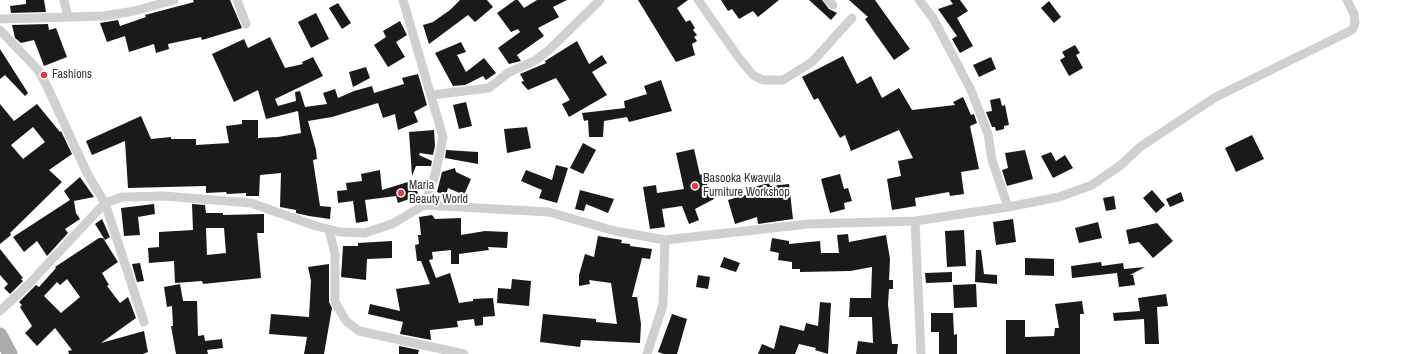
<!DOCTYPE html>
<style>
body{margin:0}
canvas{display:block;background:#fff}
</style>
<canvas width="1413" height="354"></canvas>
<script>
const c = document.querySelector('canvas').getContext('2d');
c.lineJoin = 'round';
function fillPath(path, color) { c.fillStyle = color; c.fill(path, 'evenodd'); }
const toPath = rows => new Path2D(rows.map(r => 'M' + r).join(''));
function stroke(path, color, width, dash) { c.strokeStyle = color; c.lineWidth = width; c.lineCap = dash ? 'butt' : 'round'; c.setLineDash(dash || []); c.stroke(path); }
function write(font, color, halo, rows, align = 'center') {
  c.font = font + ' "Archivo Narrow",sans-serif'; c.lineWidth = 4; c.setLineDash([]); c.textBaseline = 'middle'; c.strokeStyle = halo; c.fillStyle = color; for (const [text, x, y, turn = 0] of rows) {
    c.save(); c.translate(x, y); c.rotate((+turn || 0) * Math.PI / 180); c.textAlign = isNaN(turn) ? turn : align; if (halo) c.strokeText(text, 0, 0); c.fillText(text, 0, 0); c.restore();
  }
}
const building = toPath([
 [26,0,44,0,46,12,11,13,10,6,26,4],
 [193,0,230,0,242,28,202,40,201,37,168,44,169,49,156,53,154,44,129,52,125,36,107,42,100,23,118,20,120,26,146,17,145,15,194,2],
 [460,0,487,0,493,7,475,22,468,15,429,44,423,25,433,22,450,10],
 [515,0,518,0,524,8,537,0,567,0,553,7,559,17,538,28,544,36,517,55,521,61,509,64,498,48,520,32,518,29,511,32,497,13],
 [638,0,688,0,677,8,686,22,690,20,695,28,693,30,697,35,694,37,697,41,692,44,695,55,676,62],
 [721,0,779,0,758,17,753,11,739,19,732,9,728,11],
 [809,0,822,0,829,9,837,13,831,20],
 [849,0,875,0,910,49,894,60,865,19,868,17],
 [950,0,960,0,968,11,957,18,973,46,960,53,952,39,957,36,938,9,953,4],
 [1049,1,1061,17,1054,23,1041,8],
 [338,3,351,23,342,29,329,8],
 [316,13,329,39,311,48,298,22],
 [400,21,407,35,396,42,405,57,388,67,374,45,386,37,383,31],
 [48,24,49,30,56,28,67,57,44,66,34,40,21,43,15,38,12,25],
 [270,37,285,68,303,64,302,62,313,57,323,76,275,99,278,106,296,101,295,92,300,91,305,107,327,104,323,93,335,89,338,98,354,91,372,86,374,93,404,84,402,78,418,74,427,105,414,112,418,122,398,130,395,114,383,118,378,103,332,117,308,121,316,150,317,159,313,160,320,206,331,207,330,219,309,216,296,213,296,210,280,207,281,173,260,175,259,196,246,196,246,193,227,194,226,192,206,193,206,186,128,188,125,141,92,155,86,141,141,116,151,139,171,137,171,139,196,139,196,145,229,143,226,126,242,124,242,120,258,120,258,138,278,137,301,133,298,111,266,119,258,90,234,102,212,54,244,39,248,48],
 [577,41,589,64,602,55,607,63,592,72,607,95,569,117,562,104,570,100,556,78,528,90,521,82,524,81,520,74,546,63,545,61],
 [461,42,466,52,457,55,466,72,484,58,496,73,486,80,483,76,465,85,453,86,435,53],
 [1075,45,1080,53,1076,55,1083,68,1069,76,1060,60,1065,57,1062,52],
 [0,49,28,93,25,96,5,75,0,79],
 [843,56,857,84,871,76,882,98,899,88,912,110,955,105,953,102,963,97,971,115,974,114,977,123,970,126,979,169,961,172,964,194,950,196,949,192,915,198,916,206,892,210,887,179,901,176,898,161,913,158,899,130,851,151,845,135,840,138,818,98,814,100,802,77],
 [991,57,996,69,979,77,973,65],
 [366,67,370,78,353,87,349,72],
 [661,80,672,111,629,122,627,117,604,121,603,137,589,137,588,120,584,121,582,113,625,108,624,101,647,94,644,86],
 [1000,98,1002,106,1005,105,1009,125,1004,126,1004,129,996,131,995,127,992,127,986,112,992,111,990,100],
 [466,102,472,126,459,129,453,105],
 [0,104,14,121,37,104,60,132,61,131,72,154,49,170,62,182,10,233,11,235,0,244],
 [33,127,45,142,23,159,11,145],
 [527,127,531,148,507,153,504,129],
 [434,130,435,146,433,155,420,153,419,155,432,161,431,166,416,166,412,176,409,132],
 [1252,135,1264,159,1236,172,1225,148],
 [583,143,596,150,583,174,570,168],
 [694,149,700,175,702,174,714,199,695,209,699,220,689,224,682,206,662,209,665,227,650,229,643,187,656,185,657,193,684,189,676,153],
 [446,150,478,152,478,164,445,158],
 [1025,150,1033,179,1007,186,1002,170,1008,168,1005,153],
 [1051,152,1056,161,1065,155,1073,168,1053,178,1041,156],
 [556,165,568,168,557,203,539,198,542,190,521,181,526,170,552,180],
 [455,168,456,172,471,179,464,195,448,188,446,195,437,192,442,172],
 [380,170,382,190,411,181,418,193,409,199,398,203,396,196,365,200,368,221,356,223,353,201,338,203,337,191,347,190,346,183,362,181,361,174],
 [840,174,844,189,848,188,852,201,844,203,845,209,830,213,821,179],
 [80,177,94,197,74,201,76,213,80,219,65,229,68,233,47,256,37,241,24,252,13,237,70,200,64,191],
 [769,183,770,186,789,184,793,219,758,224,757,217,735,224,728,200,755,192,754,187],
 [580,190,614,199,608,213,586,204,584,211,575,209],
 [1152,190,1165,205,1156,213,1143,198],
 [1181,192,1184,201,1170,207,1166,199],
 [1114,196,1116,209,1106,211,1103,198],
 [154,204,155,214,138,217,140,235,124,236,121,208],
 [192,204,205,205,206,213,223,213,223,215,264,214,264,233,257,233,261,278,203,284,202,281,175,283,174,261,149,263,148,248,159,247,159,232,193,230],
 [206,228,224,228,226,253,207,255],
 [432,215,435,219,461,218,461,235,485,231,508,232,507,248,488,247,489,250,459,254,459,264,451,264,451,250,432,252,433,259,429,260,436,278,450,273,459,303,473,301,473,299,493,298,495,316,483,317,483,325,475,326,474,319,457,321,458,327,430,330,431,340,400,334,403,322,368,314,370,304,400,311,396,289,430,284,421,261,417,261,415,245,419,244,418,235,421,235,419,217],
 [102,219,110,237,105,240,95,224],
 [1013,219,1016,242,996,245,993,222],
 [1098,222,1102,238,1079,243,1075,228],
 [1157,223,1173,241,1153,258,1139,242,1129,244,1126,230],
 [964,230,966,266,947,267,945,231],
 [848,234,849,242,886,235,890,259,889,280,893,280,893,289,889,289,888,304,892,344,898,344,897,354,856,354,858,341,873,343,872,317,849,317,850,298,871,298,872,267,850,271,800,272,800,269,792,269,792,262,778,260,779,253,770,251,772,238,789,241,789,244,820,241,821,253,839,253,837,235],
 [598,236,622,240,621,243,630,244,630,246,652,249,650,259,642,258,632,297,637,297,641,324,640,343,581,340,580,347,540,342,543,314,596,319,596,322,617,324,611,283,589,280,590,284,579,286,579,275,585,254,594,257],
 [99,238,103,238,118,262,102,273,109,285,107,286,120,303,128,297,136,318,101,343,144,331,148,352,143,354,69,354,68,351,72,350,55,328,37,346,25,333,32,326,20,307,22,305,19,302,36,285,39,287,56,268,55,267],
 [67,279,80,297,61,313,44,296,57,282,60,285],
 [392,241,392,258,367,259,366,280,341,277,343,246,358,246,358,243],
 [0,249,23,278,21,279,23,281,10,294,4,288,8,284,0,275],
 [976,250,981,250,984,274,997,275,997,284,975,282],
 [724,257,740,263,736,272,720,267],
 [1025,258,1054,259,1054,276,1025,275],
 [1101,262,1102,266,1123,263,1124,269,1145,267,1130,275,1133,275,1135,285,1119,287,1117,273,1072,278,1071,266],
 [140,263,144,281,137,282,132,264],
 [329,264,329,302,332,308,324,354,304,354,307,337,269,334,271,314,309,317,311,281,308,267],
 [952,272,952,282,926,283,925,273],
 [698,275,710,277,708,289,696,287],
 [512,279,531,281,529,306,497,303,498,288,511,289],
 [180,284,183,301,197,301,198,336,204,335,205,341,222,339,223,348,207,350,208,354,176,354,171,326,173,326,172,306,167,307,164,287],
 [976,284,977,307,954,308,953,285],
 [1166,294,1168,306,1157,307,1159,344,1145,344,1144,319,1114,321,1113,313,1140,311,1138,298],
 [1082,301,1084,314,1080,314,1080,354,1006,354,1006,320,1025,320,1025,337,1054,336,1055,328,1059,328,1055,304],
 [820,302,831,303,828,354,815,350,816,348,799,344,795,354,758,354,762,344,774,349,780,325,804,331,806,323,818,326],
 [931,313,953,313,954,335,957,334,957,354,939,354,939,332,931,332],
 [672,314,687,319,677,354,664,354,658,352],
 [399,346,419,350,418,354,399,354]
]);
const street = toPath([
 [64,0,68,17],
 [237,0,246,24],
 [403,0,443,137,435,175,424,205],
 [698,0,739,58,753,75,763,80,783,80,812,62,852,18],
 [828,0,833,5],
 [919,0,933,18,971,90,988,134,992,160,1008,207],
 [0,19,104,16,134,11,174,0],
 [0,30,38,70,46,84,87,173,105,203,144,322],
 [432,95,489,88,508,73,536,60,550,49,600,0],
 [915,221,921,354],
 [329,230,335,254,335,302,346,321,359,331,464,354],
 [0,311,28,285,105,203,122,197,164,196,251,203,316,226,340,232,365,233,394,223,424,205,549,212,615,231,665,240,808,224,915,221,1008,207,1059,197,1092,185,1121,165,1140,147,1216,97,1352,30,1355,23,1354,14,1347,0],
 [647,354,663,305,665,240]
]);
const primary = toPath([
 [0,335,10,354]
]);
const markers = [
 [44,75,4,"#e63946"],
 [695,186,4,"#e63946"],
 [401,193,4,"#e63946"]
];
const poiNames = [
 ["Fashions",52,75],
 ["Basooka Kwavula",703,179],
 ["Furniture Workshop",703,193],
 ["Maria",409,186],
 ["Beauty World",409,200]
];
fillPath(building, '#1a1a1a');
stroke(street, '#d0d0d0', 9);
stroke(primary, '#ababab', 15);
for (const [x, y, r, color] of markers) { const dot = new Path2D(); dot.arc(x, y, r, 0, 2 * Math.PI); c.fillStyle = color; c.fill(dot); stroke(dot, '#fff', 1.5); }
write('12px', '#333', '#fff', poiNames, 'left');
</script>
